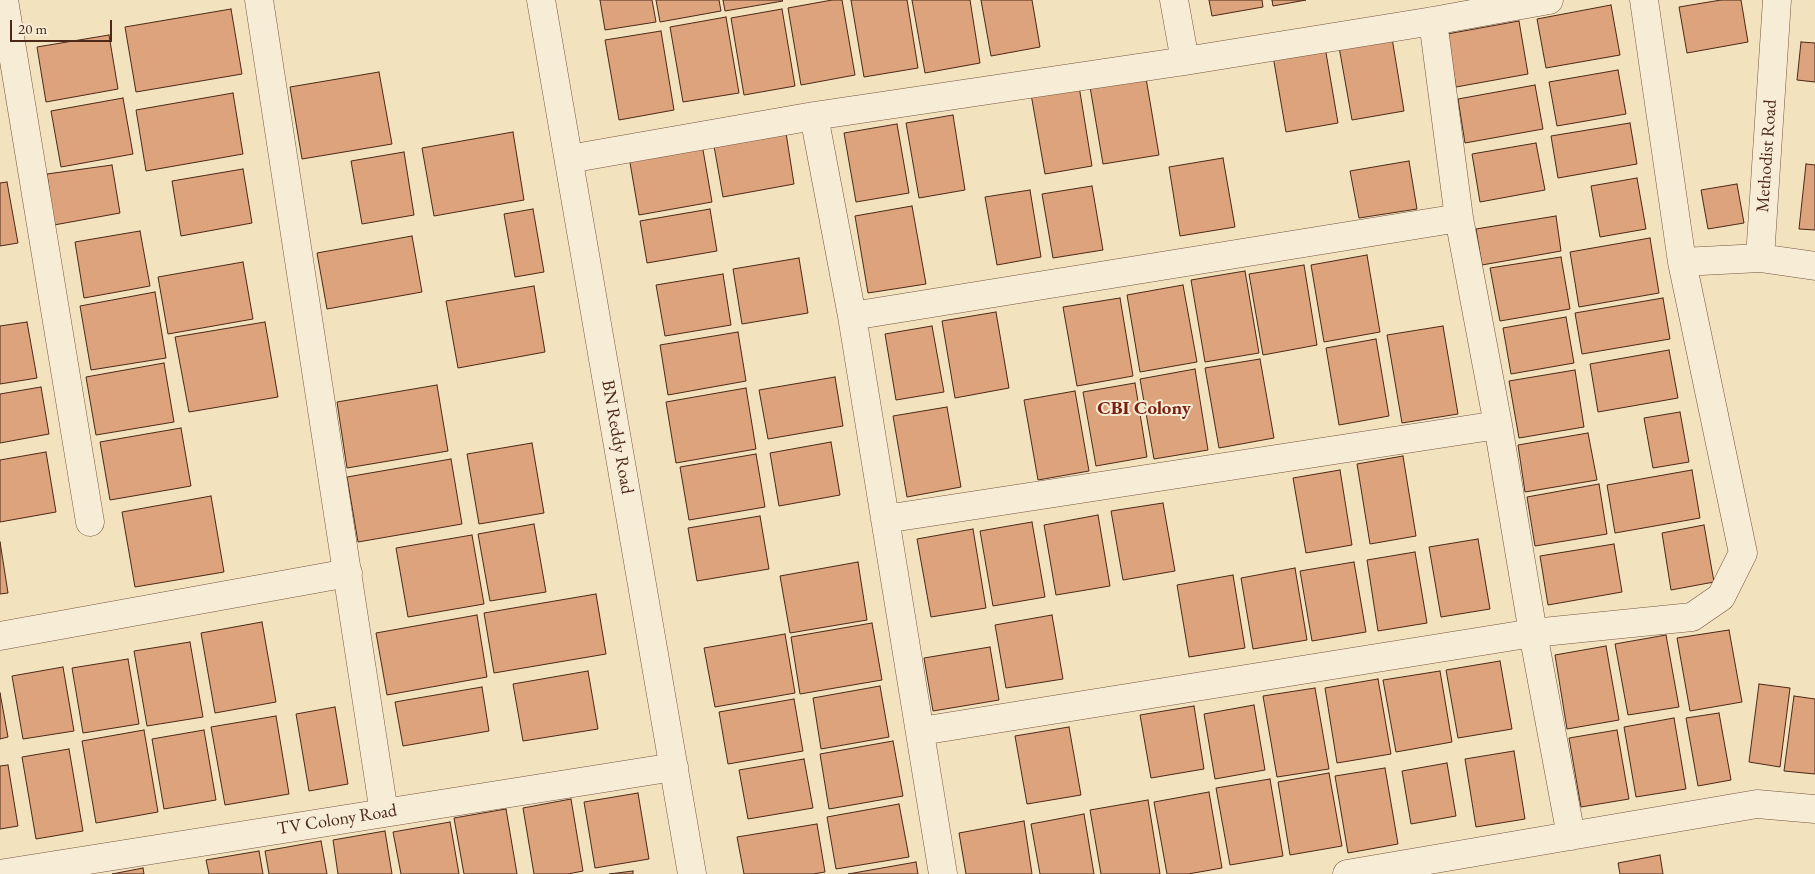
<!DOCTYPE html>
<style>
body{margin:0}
#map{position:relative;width:1815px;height:874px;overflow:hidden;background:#f3e2be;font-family:"EB Garamond",serif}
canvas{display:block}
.scale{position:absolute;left:10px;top:20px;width:102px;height:22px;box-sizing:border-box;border:2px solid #4b2817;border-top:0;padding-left:6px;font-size:15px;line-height:18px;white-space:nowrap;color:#4b2817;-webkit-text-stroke:4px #f7ecd5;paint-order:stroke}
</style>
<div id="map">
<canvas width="1815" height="874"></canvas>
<div class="scale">20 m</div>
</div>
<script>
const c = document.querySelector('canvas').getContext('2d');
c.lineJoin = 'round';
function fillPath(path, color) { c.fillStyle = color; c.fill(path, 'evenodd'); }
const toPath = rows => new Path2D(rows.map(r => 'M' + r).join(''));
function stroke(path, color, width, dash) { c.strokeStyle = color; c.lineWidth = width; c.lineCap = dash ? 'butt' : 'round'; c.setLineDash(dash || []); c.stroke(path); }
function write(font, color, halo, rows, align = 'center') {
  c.font = font + ' "EB Garamond",serif'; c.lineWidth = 4; c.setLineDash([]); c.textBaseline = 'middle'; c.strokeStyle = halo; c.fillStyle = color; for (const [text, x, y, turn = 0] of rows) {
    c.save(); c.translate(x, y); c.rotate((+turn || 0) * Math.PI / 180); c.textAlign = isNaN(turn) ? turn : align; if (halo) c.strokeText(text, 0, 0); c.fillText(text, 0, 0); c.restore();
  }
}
const building = toPath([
 [600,0,652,0,656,22,605,30,600,0],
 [656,0,719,0,721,11,660,22,656,0],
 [723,0,782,0,783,1,725,11,723,0],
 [832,0,842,0,855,75,801,85,788,8,832,0],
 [851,0,907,0,918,68,864,77,851,0],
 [912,0,970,0,980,63,925,73,912,0],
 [981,0,1032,0,1040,47,991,56,981,0],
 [1209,0,1262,0,1263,7,1212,16,1209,0],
 [1272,0,1306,0,1273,6,1272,0],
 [1721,0,1741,0,1748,42,1687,53,1679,7,1721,0],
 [1611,5,1620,55,1546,68,1537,19,1611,5],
 [231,9,242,74,136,92,125,27,231,9],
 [782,9,795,86,744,95,731,18,782,9],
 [726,17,739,93,683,102,670,27,726,17],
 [1519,21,1528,74,1456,87,1447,34,1519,21],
 [661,31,674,110,619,120,605,40,661,31],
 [109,35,118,89,46,102,37,47,109,35],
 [1392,38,1404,111,1352,120,1339,47,1392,38],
 [1801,42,1815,43,1815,82,1797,80,1801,42],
 [1325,47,1338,123,1286,132,1273,56,1325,47],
 [1618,70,1626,114,1557,126,1549,82,1618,70],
 [379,72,392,144,302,159,290,87,379,72],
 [1146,78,1159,155,1103,164,1090,87,1146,78],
 [1535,85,1543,129,1465,143,1458,99,1535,85],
 [1079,86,1092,166,1045,174,1031,94,1079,86],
 [233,93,243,154,146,171,136,110,233,93],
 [123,98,133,154,61,167,51,111,123,98],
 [953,115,965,190,919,198,906,123,953,115],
 [1630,123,1637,164,1558,178,1551,136,1630,123],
 [897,124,909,193,856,202,844,133,897,124],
 [513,132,524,200,434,216,422,148,513,132],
 [786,133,794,184,723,197,714,146,786,133],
 [1536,143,1545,190,1480,202,1472,154,1536,143],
 [702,144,712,202,639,215,629,157,702,144],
 [404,152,414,215,362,224,351,161,404,152],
 [1223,158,1235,227,1180,236,1169,167,1223,158],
 [1409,161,1417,209,1359,218,1350,171,1409,161],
 [1806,164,1815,165,1815,230,1799,229,1806,164],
 [112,165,120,213,54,225,47,174,112,165],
 [243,169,252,223,181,236,172,181,243,169],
 [1637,178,1646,229,1600,237,1591,186,1637,178],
 [7,182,18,243,0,246,0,183,7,182],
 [1737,184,1744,223,1708,229,1701,190,1737,184],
 [1092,186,1103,250,1053,258,1042,194,1092,186],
 [1030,190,1041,257,997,265,985,197,1030,190],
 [912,206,926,284,868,293,855,216,912,206],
 [533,209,544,272,515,277,504,214,533,209],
 [710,209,717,251,647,263,640,221,710,209],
 [1556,216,1561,251,1482,265,1476,229,1556,216],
 [140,231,150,286,84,298,75,242,140,231],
 [412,236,422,292,327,309,317,253,412,236],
 [1650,238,1659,293,1579,307,1570,252,1650,238],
 [1367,255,1380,332,1324,342,1311,265,1367,255],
 [1561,257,1570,309,1500,321,1490,268,1561,257],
 [799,258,808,313,742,324,733,269,799,258],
 [243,262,253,319,168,334,158,277,243,262],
 [1304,265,1317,345,1263,355,1249,274,1304,265],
 [1245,271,1259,353,1205,362,1191,280,1245,271],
 [723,274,731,325,665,336,656,285,723,274],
 [1183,285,1197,362,1140,372,1127,295,1183,285],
 [534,286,545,352,458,368,446,301,534,286],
 [155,292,166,358,91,370,80,306,155,292],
 [1120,298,1133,376,1077,386,1063,307,1120,298],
 [1663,298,1670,339,1582,354,1575,313,1663,298],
 [996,312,1009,388,955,398,942,321,996,312],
 [1566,317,1574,363,1511,374,1503,328,1566,317],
 [27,322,37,378,0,384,0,326,27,322],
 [265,322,278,397,189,412,175,337,265,322],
 [932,326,944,392,896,400,885,334,932,326],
 [1443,326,1458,414,1402,423,1387,335,1443,326],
 [738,332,746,381,668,395,660,345,738,332],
 [1376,339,1389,416,1339,425,1326,348,1376,339],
 [1669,350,1678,398,1598,412,1590,364,1669,350],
 [1260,359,1274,438,1219,448,1205,368,1260,359],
 [164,363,174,422,96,435,86,377,164,363],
 [1195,369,1208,450,1154,459,1140,379,1195,369],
 [1575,370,1584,427,1519,438,1509,381,1575,370],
 [835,377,843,426,768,439,759,390,835,377],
 [1135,383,1147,457,1096,466,1083,392,1135,383],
 [437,385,448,451,347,468,337,402,437,385],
 [41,387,49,434,0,443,0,394,41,387],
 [746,388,756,449,676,463,666,402,746,388],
 [1075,391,1089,471,1038,480,1024,400,1075,391],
 [947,407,961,487,907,497,893,416,947,407],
 [1680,412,1689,462,1653,468,1644,418,1680,412],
 [181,428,191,486,110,500,100,442,181,428],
 [1588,433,1597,480,1525,492,1518,445,1588,433],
 [831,442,840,495,779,506,770,453,831,442],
 [532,443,544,513,479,524,467,454,532,443],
 [46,452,56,512,0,522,0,460,46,452],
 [756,454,765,507,689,520,680,467,756,454],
 [1403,456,1416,536,1370,544,1357,464,1403,456],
 [451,459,462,524,358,542,347,477,451,459],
 [1340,470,1352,545,1306,553,1293,478,1340,470],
 [1692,470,1700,518,1615,533,1607,485,1692,470],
 [1599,484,1607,534,1535,546,1527,497,1599,484],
 [211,496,224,572,135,587,122,512,211,496],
 [1163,503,1175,571,1123,580,1111,511,1163,503],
 [1098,515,1110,586,1056,595,1044,525,1098,515],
 [760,516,769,569,697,581,688,528,760,516],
 [1032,522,1045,597,993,606,980,531,1032,522],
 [534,524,546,592,490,601,478,534,534,524],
 [1704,525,1714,582,1671,590,1662,533,1704,525],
 [973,529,986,608,931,617,917,539,973,529],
 [472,535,484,604,408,617,396,548,472,535],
 [1478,539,1490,609,1441,617,1429,547,1478,539],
 [0,542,8,593,0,594,0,542],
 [1614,544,1622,592,1548,605,1540,556,1614,544],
 [1415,552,1427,623,1378,631,1367,560,1415,552],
 [858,562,867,620,790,633,780,576,858,562],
 [1354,562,1366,632,1312,641,1300,571,1354,562],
 [1295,568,1307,640,1253,649,1241,578,1295,568],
 [1233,575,1245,648,1189,657,1177,585,1233,575],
 [596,594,606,654,494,673,484,613,596,594],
 [477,615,487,677,387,695,376,633,477,615],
 [1052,615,1063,679,1006,688,995,625,1052,615],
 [262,622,276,702,215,713,201,633,262,622],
 [872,623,882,680,800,694,791,637,872,623],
 [1729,630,1742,702,1690,711,1677,638,1729,630],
 [785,634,795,693,715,707,704,648,785,634],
 [1666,635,1679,707,1628,715,1615,644,1666,635],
 [190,642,203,717,147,726,134,651,190,642],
 [1606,646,1619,720,1567,729,1555,655,1606,646],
 [990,647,999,700,933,711,924,658,990,647],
 [128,659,139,724,83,733,72,668,128,659],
 [1500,661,1512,729,1458,738,1446,670,1500,661],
 [63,667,74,731,23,739,12,676,63,667],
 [588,671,598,729,523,741,513,684,588,671],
 [1440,671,1452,742,1396,752,1383,680,1440,671],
 [1378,679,1391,754,1337,763,1325,688,1378,679],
 [1759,684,1790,688,1780,767,1749,762,1759,684],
 [880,686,889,737,821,749,813,698,880,686],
 [482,687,489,731,403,746,395,702,482,687],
 [1315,688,1329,769,1277,777,1263,696,1315,688],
 [0,693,8,737,0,739,0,693],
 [1794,696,1815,699,1815,774,1784,771,1794,696],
 [794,699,803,751,728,764,719,712,794,699],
 [1254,705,1265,770,1215,779,1204,714,1254,705],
 [1194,706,1204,769,1151,778,1140,715,1194,706],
 [335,707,348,784,309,791,296,714,335,707],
 [1719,713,1731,780,1698,786,1686,718,1719,713],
 [276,716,289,794,225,805,211,727,276,716],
 [1674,718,1686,789,1636,797,1624,727,1674,718],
 [1069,727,1081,795,1027,804,1015,736,1069,727],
 [144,730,158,812,96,823,82,741,144,730],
 [204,730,216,800,164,809,152,739,204,730],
 [1617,730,1629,799,1581,807,1569,738,1617,730],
 [893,741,903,796,829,809,820,754,893,741],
 [69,749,83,831,36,839,22,757,69,749],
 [1514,751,1525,819,1476,827,1465,759,1514,751],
 [804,759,813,808,748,819,739,770,804,759],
 [1447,763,1456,816,1411,824,1402,771,1447,763],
 [8,765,18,826,0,829,0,766,8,765],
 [1385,768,1398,844,1348,853,1335,776,1385,768],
 [1329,773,1342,846,1290,855,1278,782,1329,773],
 [1270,779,1283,856,1230,865,1216,788,1270,779],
 [1209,792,1222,868,1188,874,1167,874,1154,802,1209,792],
 [638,793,649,859,595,868,584,802,638,793],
 [571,799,583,871,568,874,534,874,523,808,571,799],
 [1148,800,1160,874,1101,874,1090,810,1148,800],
 [899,804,909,857,836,869,827,817,899,804],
 [506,809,517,874,464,874,454,818,506,809],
 [1084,814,1094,874,1040,874,1031,824,1084,814],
 [1024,821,1032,874,966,874,959,833,1024,821],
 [450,822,459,874,401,874,393,832,450,822],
 [817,824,825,872,813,874,744,874,737,837,817,824],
 [385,831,392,874,338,874,333,840,385,831],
 [321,841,327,874,269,874,265,851,321,841],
 [259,851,263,874,209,874,206,860,259,851],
 [1660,855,1663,874,1620,874,1618,863,1660,855],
 [916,862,918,874,848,874,916,862],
 [143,868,144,874,112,874,143,868],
 [633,871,633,874,609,874,633,871]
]);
const minor = toPath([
 [4,0,90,522],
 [259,0,384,813],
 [541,0,692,874],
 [1174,0,1185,61],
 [1433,21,1459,218,1498,425,1533,633,1571,836],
 [814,116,852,316,943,874],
 [569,159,814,116,1185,61,1433,21,1549,0],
 [1760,258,1777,0],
 [1682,262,1760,258,1815,266],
 [852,316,1459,218],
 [885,519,1498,425],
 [0,636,348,573],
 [921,731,1533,633,1692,617,1721,597,1743,553,1682,262,1644,0],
 [0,874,674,767],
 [1347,874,1757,804,1815,809]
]);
const streetNames = [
 ["Methodist Road",1767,156,-86],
 ["BN Reddy Road",617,437,80],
 ["TV Colony Road",337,820,-9]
];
const neighbourhoodNames = [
 ["CBI Colony",1144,409]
];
fillPath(building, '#dda37c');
stroke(building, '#4b2817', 1);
stroke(minor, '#755641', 29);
stroke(minor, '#f7ecd5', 28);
write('18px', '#4b2817', '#f7ecd5', streetNames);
write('bold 19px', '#7a1f14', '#f7ecd5', neighbourhoodNames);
</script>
